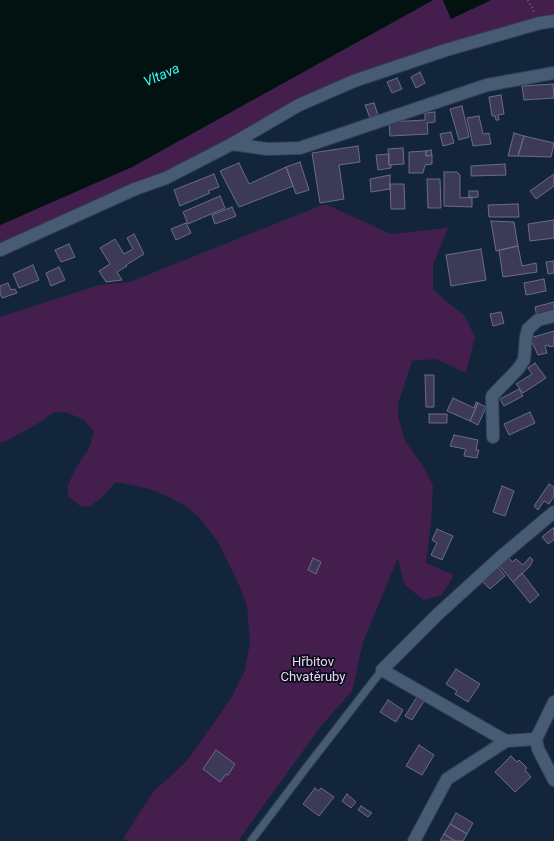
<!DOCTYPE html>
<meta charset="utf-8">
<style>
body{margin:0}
canvas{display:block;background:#12253a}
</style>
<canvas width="554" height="841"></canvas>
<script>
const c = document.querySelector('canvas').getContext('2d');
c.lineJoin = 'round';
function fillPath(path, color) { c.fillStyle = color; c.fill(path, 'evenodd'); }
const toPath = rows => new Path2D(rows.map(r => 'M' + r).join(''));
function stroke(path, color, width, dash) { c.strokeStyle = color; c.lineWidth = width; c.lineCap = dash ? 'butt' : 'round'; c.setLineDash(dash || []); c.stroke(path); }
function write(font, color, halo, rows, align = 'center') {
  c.font = font + ' Roboto,sans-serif'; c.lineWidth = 3.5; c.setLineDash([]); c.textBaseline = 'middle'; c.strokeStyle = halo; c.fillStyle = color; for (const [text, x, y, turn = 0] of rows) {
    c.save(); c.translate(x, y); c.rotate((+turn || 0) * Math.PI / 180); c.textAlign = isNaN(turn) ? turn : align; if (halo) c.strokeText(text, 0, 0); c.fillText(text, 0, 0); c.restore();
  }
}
const green = toPath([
 [433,0,443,0,451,19,491,0,554,0,554,21,354,81,232,144,0,250,0,225,132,167],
 [325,204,391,234,448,228,433,265,433,289,447,302,464,315,475,337,466,373,436,359,412,361,398,404,398,416,405,441,423,466,433,485,431,523,426,563,454,575,442,595,423,600,404,584,398,558,363,642,352,691,321,726,238,841,130,841,123,839,153,792,186,762,230,700,244,673,250,643,247,606,240,587,218,542,199,517,184,505,165,495,150,489,116,482,100,499,89,507,80,506,68,496,68,485,76,468,89,448,94,432,84,420,68,413,54,412,39,423,6,441,0,443,0,317,99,285,130,282],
 [216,750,235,764,228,775,226,774,220,782,203,769]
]);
const water = toPath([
 [0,0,433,0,132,167,0,225],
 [443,0,491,0,451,19]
]);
const building = toPath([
 [420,72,425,83,416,88,411,77,420,72],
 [397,78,402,89,392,93,387,82,397,78],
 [553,84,554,98,524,100,522,86,553,84],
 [501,95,504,114,498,115,499,120,496,120,495,116,492,116,489,97,501,95],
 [374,103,378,115,370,118,365,105,374,103],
 [462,106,469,137,459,140,450,109,462,106],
 [435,112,435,122,427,123,428,134,390,136,389,122,425,120,425,113,435,112],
 [479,116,483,134,489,133,491,144,473,146,467,118,479,116],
 [451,132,454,143,443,146,440,134,451,132],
 [514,133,524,136,518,156,508,156,514,133],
 [524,136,554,143,551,157,518,156,524,136],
 [358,146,360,162,339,165,344,199,320,203,312,153,358,146],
 [403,148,404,164,389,165,388,149,403,148],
 [431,150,432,155,426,156,426,151,431,150],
 [426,151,426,156,432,155,432,164,425,165,423,173,409,173,409,152,426,151],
 [389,154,389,165,391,165,391,168,378,170,376,155,389,154],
 [300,162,309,190,296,194,286,167,300,162],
 [239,163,249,184,286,167,293,186,239,207,220,171,239,163],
 [505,164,506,175,471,176,471,166,505,164],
 [444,172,457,172,460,175,460,198,472,197,472,207,444,206,444,172],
 [214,174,219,187,208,191,210,193,180,206,174,190,214,174],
 [554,174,554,186,536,199,530,191,554,174],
 [390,175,390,189,371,192,370,179,390,175],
 [427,179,440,179,441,208,428,208,427,179],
 [390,184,404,184,405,209,391,209,390,184],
 [469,191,478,191,478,197,469,198,469,191],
 [220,196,225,208,188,224,183,212,220,196],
 [518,204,519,217,489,217,488,205,518,204],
 [232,207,236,216,215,224,212,215,232,207],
 [554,220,554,238,530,241,528,224,554,220],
 [491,221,514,222,518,246,496,251,491,221],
 [186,223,191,233,176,240,171,229,186,223],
 [134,234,144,254,126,265,127,266,117,272,122,280,106,282,99,271,110,264,100,248,115,239,124,254,133,249,127,238,134,234],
 [69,244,75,257,61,262,55,250,69,244],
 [518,246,522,266,536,263,537,272,503,277,499,250,518,246],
 [481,249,486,280,451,286,446,255,481,249],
 [554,261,554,273,548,274,546,262,554,261],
 [33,265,39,280,19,288,13,274,33,265],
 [59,267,65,280,51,286,46,273,59,267],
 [544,279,546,291,526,295,524,283,544,279],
 [8,283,11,290,15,289,17,293,2,298,0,293,0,286,8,283],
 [554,302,554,312,537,317,535,307,554,302],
 [501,312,504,323,493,326,490,314,501,312],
 [554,331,554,346,549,347,549,345,545,346,547,353,538,355,530,338,554,331],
 [535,363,546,378,523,393,516,384,532,374,528,368,535,363],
 [425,375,434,375,434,407,426,407,425,375],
 [519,389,523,396,504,406,500,399,519,389],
 [453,398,474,408,476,402,478,403,470,421,447,411,453,398],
 [478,403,486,407,478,425,470,421,478,403],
 [530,412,535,423,509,435,504,424,530,412],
 [429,414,447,414,447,423,429,423,429,414],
 [454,435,478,440,476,450,479,450,477,458,464,456,465,451,466,451,465,449,450,446,454,435],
 [549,484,554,487,554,496,549,504,544,501,538,510,534,506,549,484],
 [502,486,514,491,505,516,493,512,502,486],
 [553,528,554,530,554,540,548,544,542,537,553,528],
 [437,529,453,536,442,560,431,555,437,543,432,540,437,529],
 [507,556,512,562,516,559,523,565,530,557,533,560,530,566,513,582,498,564,507,556],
 [313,558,321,562,316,574,308,570,313,558],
 [498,567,505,576,490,589,482,581,498,567],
 [522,573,539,595,530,603,513,582,522,573],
 [456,669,480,684,468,702,455,694,457,691,446,684,456,669],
 [417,697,424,701,412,720,405,716,417,697],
 [388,700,403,710,396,722,380,712,388,700],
 [419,745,434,755,422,775,406,766,419,745],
 [216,750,235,764,228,775,226,774,220,782,203,769,216,750],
 [511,756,517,762,519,760,527,768,525,770,531,777,515,792,495,772,511,756],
 [315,788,318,791,321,788,334,797,319,816,303,804,315,788],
 [347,794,356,802,351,808,342,801,347,794],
 [361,806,372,813,368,817,358,810,361,806],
 [456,813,473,823,467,834,450,824,456,813],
 [450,824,467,834,463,841,455,841,444,834,450,824],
 [444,834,455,841,440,841,444,834]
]);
const path = toPath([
 [528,0,534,12]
]);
const service = toPath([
 [251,841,306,768,382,670]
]);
const minor = toPath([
 [232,144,267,149,300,148,487,85,554,73],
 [0,250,135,189,166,178,232,144,299,105,354,81,446,50,540,23,554,21],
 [493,437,492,396,518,369,524,360,526,337,528,329,538,320,554,316],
 [554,702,536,739,538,749,554,780],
 [506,741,382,670,438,614,504,554,554,512],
 [414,841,447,779,506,741,536,739]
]);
const parkNames = [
 ["Hřbitov",313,663],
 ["Chvatěruby",313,678]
];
const waterNames = [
 ["Vltava",162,76,-24]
];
fillPath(green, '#441e4c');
fillPath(water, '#021210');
fillPath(building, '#3c3a56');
stroke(building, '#6c6b8a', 1);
stroke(service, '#334053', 9);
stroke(minor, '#334053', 14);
stroke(path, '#57687a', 2.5, [1, 3]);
stroke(service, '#475c74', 7);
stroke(minor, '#475c74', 12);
write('13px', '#f1d2f8', '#060e17', parkNames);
write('italic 14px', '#2dfee8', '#060e17', waterNames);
</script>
